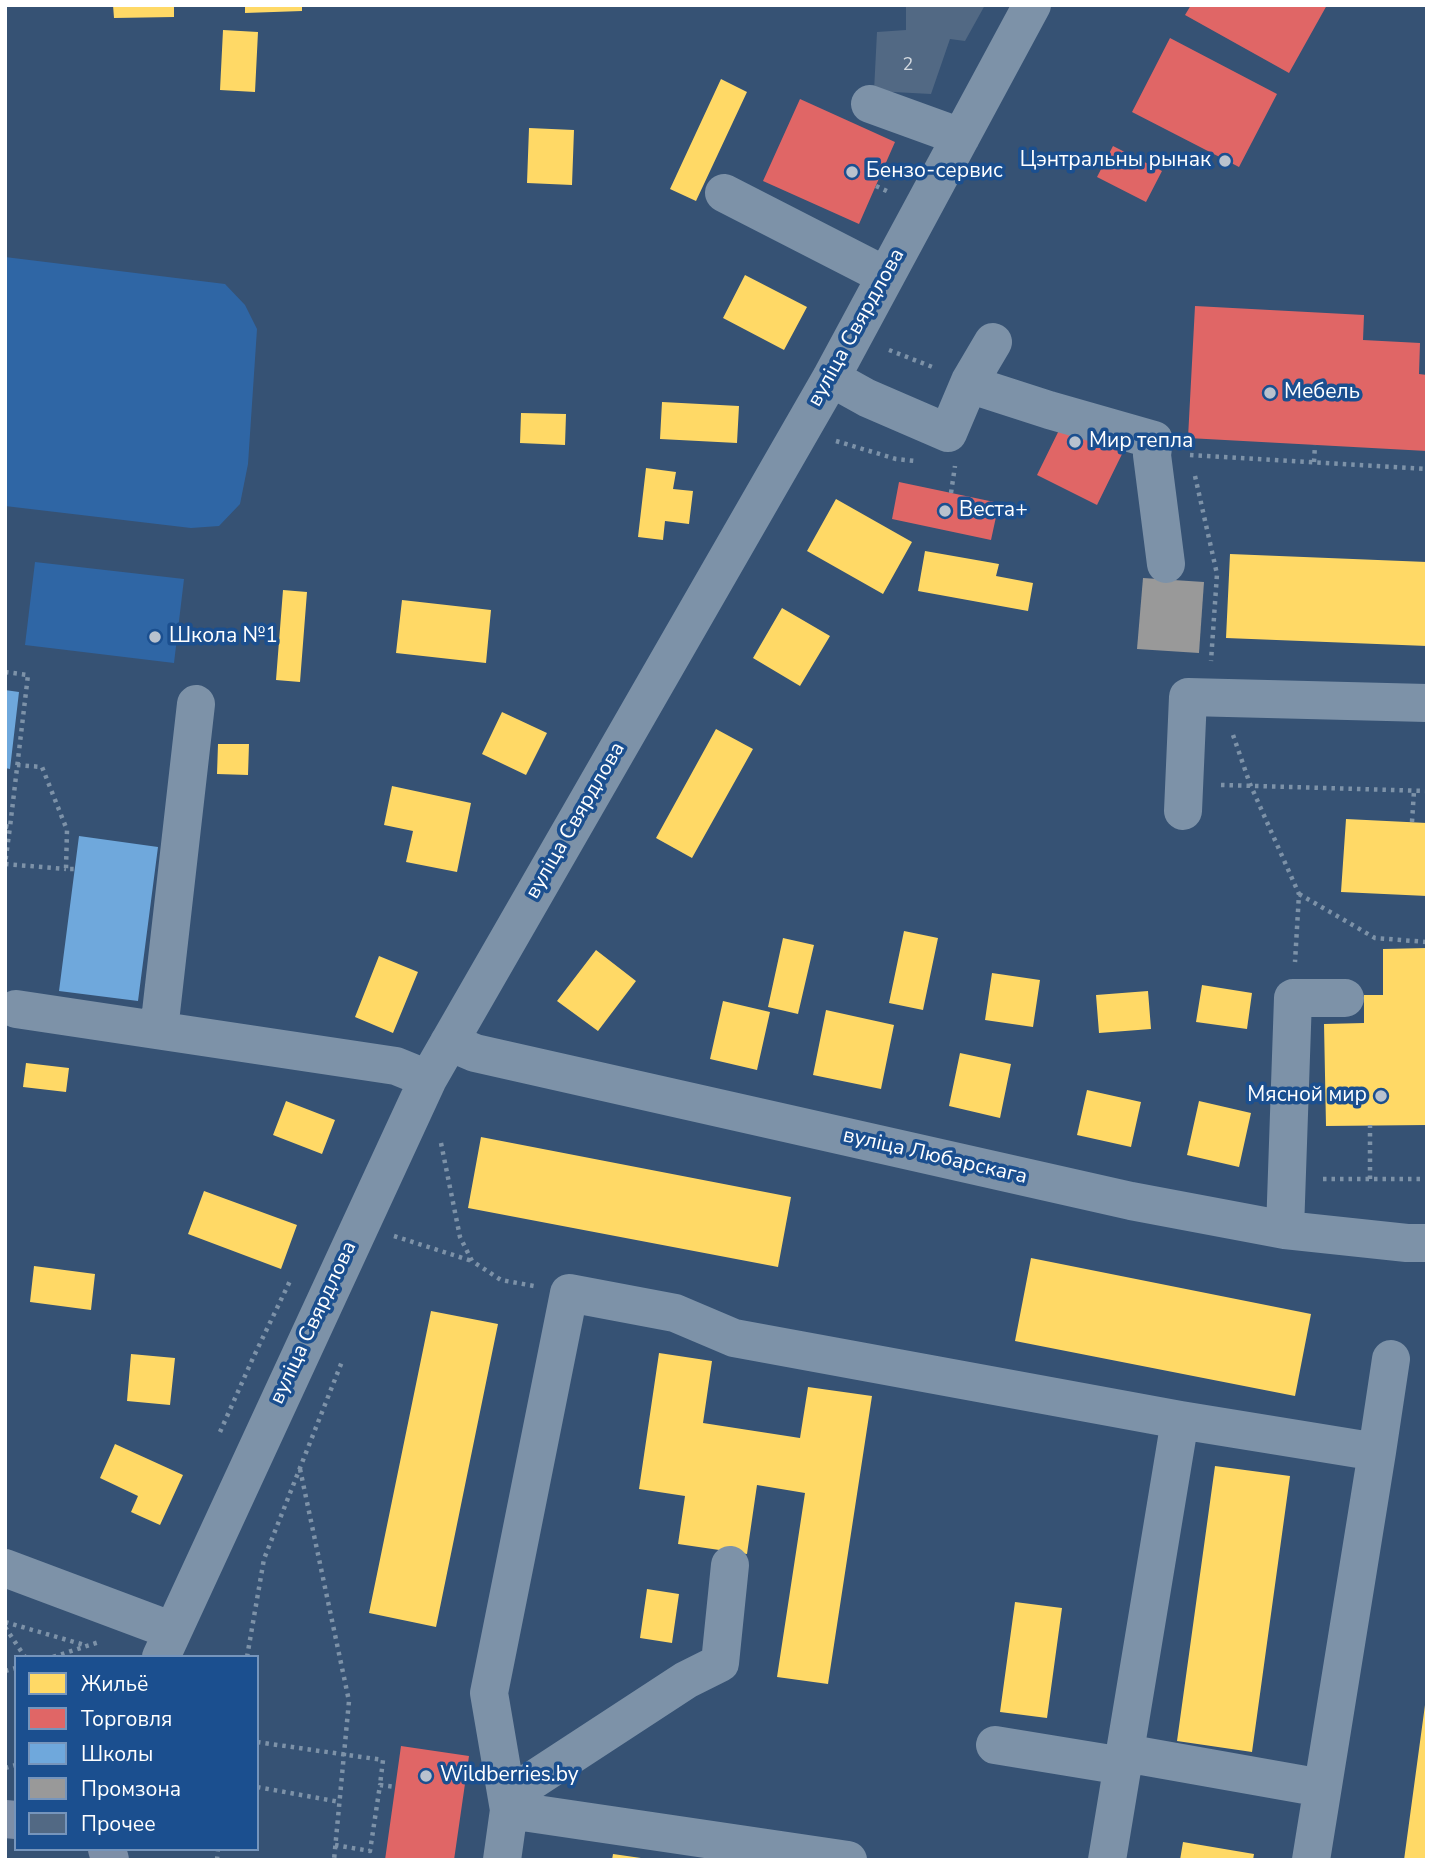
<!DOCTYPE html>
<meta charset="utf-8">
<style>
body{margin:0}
#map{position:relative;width:1432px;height:1865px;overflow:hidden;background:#365274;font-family:"Nunito Sans",sans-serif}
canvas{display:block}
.frame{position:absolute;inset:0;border:7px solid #fff;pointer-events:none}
.legend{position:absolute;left:14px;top:1655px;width:245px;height:196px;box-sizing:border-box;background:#1b4f8f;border:2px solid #7695bc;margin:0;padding:9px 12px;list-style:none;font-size:21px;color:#fff}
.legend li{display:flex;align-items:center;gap:14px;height:35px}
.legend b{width:35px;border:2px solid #7695bc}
</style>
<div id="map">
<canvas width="1432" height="1865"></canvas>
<div class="frame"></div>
<ul class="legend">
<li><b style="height:19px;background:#ffd966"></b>Жильё</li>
<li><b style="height:19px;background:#e06666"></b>Торговля</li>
<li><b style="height:19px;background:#6fa8dc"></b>Школы</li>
<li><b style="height:19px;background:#999"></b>Промзона</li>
<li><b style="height:19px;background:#526984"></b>Прочее</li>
</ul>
</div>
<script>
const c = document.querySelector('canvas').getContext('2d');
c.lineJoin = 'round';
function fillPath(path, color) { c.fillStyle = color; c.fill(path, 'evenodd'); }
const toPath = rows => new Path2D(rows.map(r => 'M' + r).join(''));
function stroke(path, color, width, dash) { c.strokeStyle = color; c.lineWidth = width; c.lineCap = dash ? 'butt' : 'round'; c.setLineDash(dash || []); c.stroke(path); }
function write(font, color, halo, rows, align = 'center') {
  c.font = font + ' "Nunito Sans",sans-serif'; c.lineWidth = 7; c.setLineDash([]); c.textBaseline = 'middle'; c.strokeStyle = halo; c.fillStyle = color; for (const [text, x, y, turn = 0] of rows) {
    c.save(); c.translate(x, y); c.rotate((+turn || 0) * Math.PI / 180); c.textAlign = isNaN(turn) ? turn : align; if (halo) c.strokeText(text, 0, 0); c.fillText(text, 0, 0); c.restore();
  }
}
const green = toPath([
 [5,257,225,284,245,305,257,329,248,464,240,504,219,526,191,528,5,506],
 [35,562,184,579,174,663,25,645]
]);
const homes = toPath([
 [113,5,174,5,174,17,114,18],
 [245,5,302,5,302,11,245,13],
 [223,30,258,32,255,92,220,90],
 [721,79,747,92,696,201,670,189],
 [529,128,574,130,572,185,527,183],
 [745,275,807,307,784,350,723,318],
 [662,402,739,406,737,443,660,439],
 [521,413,566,414,565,445,520,443],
 [646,468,676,472,673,489,693,491,689,524,665,521,663,540,638,537],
 [836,499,912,542,883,594,807,551],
 [925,551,999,564,996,576,1033,583,1028,611,918,591],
 [1230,554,1427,562,1427,646,1226,638],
 [283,590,307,592,300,682,276,680],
 [402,600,491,610,486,663,396,653],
 [782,608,830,636,800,686,753,658],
 [502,712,547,733,526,775,482,754],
 [716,729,753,749,692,858,656,838],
 [218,744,249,744,248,775,217,774],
 [392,786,471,803,457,872,406,862,413,831,384,825],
 [1346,819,1427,823,1427,896,1341,892],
 [904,931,938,938,923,1010,889,1003],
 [783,938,814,945,798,1014,768,1007],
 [1427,948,1427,1125,1326,1126,1324,1024,1364,1023,1364,995,1383,995,1383,949],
 [596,950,636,981,598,1031,557,1001],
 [379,956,418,972,393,1033,355,1017],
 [992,973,1040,980,1033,1027,985,1020],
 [1202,985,1252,993,1247,1029,1196,1022],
 [1148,991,1151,1029,1099,1033,1096,995],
 [723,1001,770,1012,757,1070,710,1059],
 [826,1010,894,1025,881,1089,813,1075],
 [960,1053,1011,1064,1000,1118,949,1106],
 [26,1063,69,1068,66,1092,23,1087],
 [1087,1090,1141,1102,1131,1147,1077,1135],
 [286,1101,335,1120,322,1154,273,1135],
 [1199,1101,1251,1113,1239,1167,1187,1155],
 [481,1137,791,1197,778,1267,468,1208],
 [204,1191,297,1225,281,1269,188,1234],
 [1031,1258,1311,1314,1295,1396,1015,1341],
 [34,1266,95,1274,91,1310,30,1302],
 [431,1311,498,1324,436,1627,369,1613],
 [659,1353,712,1361,703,1423,800,1438,808,1387,872,1396,828,1684,777,1677,805,1493,757,1485,747,1554,678,1544,685,1496,639,1489],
 [131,1354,175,1358,170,1405,127,1401],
 [115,1444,183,1475,160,1525,131,1512,138,1496,100,1478],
 [1215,1466,1290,1476,1252,1752,1177,1741],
 [647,1589,679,1594,672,1643,640,1638],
 [1015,1602,1062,1608,1047,1718,1000,1712],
 [1425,1705,1427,1705,1427,1860,1404,1860],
 [1183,1842,1254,1854,1253,1860,1180,1860],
 [613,1854,641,1858,641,1860,612,1860]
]);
const shops = toPath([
 [1191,5,1327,5,1289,73,1185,15],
 [1170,38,1277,94,1239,167,1132,112],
 [800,99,895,142,859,224,763,181],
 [1113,146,1162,171,1146,202,1097,177],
 [1195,306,1364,315,1363,340,1420,343,1419,374,1427,375,1427,451,1188,438],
 [1064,420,1124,450,1097,505,1037,475],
 [899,482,999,503,991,540,892,519],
 [401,1746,469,1756,454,1860,385,1860]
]);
const schools = toPath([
 [5,690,19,692,10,769,5,768],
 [79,836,158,847,138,1001,59,991]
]);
const industry = toPath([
 [1143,578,1204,582,1199,653,1137,649]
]);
const building = toPath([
 [906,5,985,5,965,41,950,39,931,94,874,91,877,32,906,30]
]);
const path = toPath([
 [876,186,891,193],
 [889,350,935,368],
 [836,441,896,459,915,461],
 [1190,455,1427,469],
 [1314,462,1315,445],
 [1195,476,1217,574,1211,661],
 [951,493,955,466],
 [5,672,28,675,10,827],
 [1233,735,1250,784,1299,894,1295,962],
 [17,765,42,767,67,830,66,869,75,869],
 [1221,785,1427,791],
 [1412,822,1414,791],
 [5,826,10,827,5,864],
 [5,864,66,869],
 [1299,894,1375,938,1427,942],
 [441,1143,460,1237,472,1261,501,1280,534,1286],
 [1323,1179,1427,1179],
 [1370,1179,1370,1125],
 [394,1236,472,1261],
 [220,1432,253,1358,290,1281],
 [300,1469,349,1701,334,1860],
 [5,1622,88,1646],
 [5,1627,25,1657],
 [53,1657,99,1642],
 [247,1657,264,1559,343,1359],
 [5,1671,16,1668],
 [257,1742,383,1760,380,1785],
 [5,1768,16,1765],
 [257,1787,340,1802],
 [335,1845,370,1851,380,1785,395,1787],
 [217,1860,218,1849]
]);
const minor = toPath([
 [870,104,961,137],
 [724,193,886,276],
 [831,378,867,398,948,433,970,381,993,342],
 [970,381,987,390,1049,410,1154,440,1152,455,1166,564],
 [1183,811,1188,697,1427,703],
 [16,1009,396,1066,428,1079],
 [159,1030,196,704],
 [449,1042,475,1053,1131,1201,1285,1230,1407,1243,1427,1243],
 [1285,1230,1293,998,1345,998],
 [1377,1452,1391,1359],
 [5,1568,173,1631],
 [161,1657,428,1079,831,378,1032,5],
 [995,1745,1123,1766],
 [1125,1753,1322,1788],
 [507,1797,686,1680,720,1663,730,1565],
 [509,1810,489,1693,569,1293,675,1313,734,1338,1180,1420,1377,1452,1311,1860],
 [502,1860,509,1810,848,1860],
 [1107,1860,1180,1420]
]);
const major = toPath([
 [5,1819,16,1820],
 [107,1849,110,1860]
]);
const markers = [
 [1225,161,7,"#b9c2ce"],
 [852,172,7,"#b9c2ce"],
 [1270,393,7,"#b9c2ce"],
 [1075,442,7,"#b9c2ce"],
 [945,511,7,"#b9c2ce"],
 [155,637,7,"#b9c2ce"],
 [1381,1096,7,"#b9c2ce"],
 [426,1776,7,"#b9c2ce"]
];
const numberNames = [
 ["2",908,66]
];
const poiNames = [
 ["Цэнтральны рынак",1211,161,"right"],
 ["Бензо-сервис",866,172],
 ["Мебель",1284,393],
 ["Мир тепла",1089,442],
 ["Веста+",959,511],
 ["Школа №1",169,637],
 ["Мясной мир",1367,1096,"right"],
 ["Wildberries.by",440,1776]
];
const streetNames = [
 ["вуліца Свярдлова",857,328,-61],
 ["вуліца Свярдлова",576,821,-60],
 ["вуліца Любарскага",935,1157,13],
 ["вуліца Свярдлова",314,1323,-65]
];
fillPath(green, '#2f66a5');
fillPath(homes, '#ffd966');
fillPath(shops, '#e06666');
fillPath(schools, '#6fa8dc');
fillPath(industry, '#999');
fillPath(building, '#526984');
stroke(path, '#7d92a8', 4.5, [3.5, 5]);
stroke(minor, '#7d92a8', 38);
stroke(major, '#7d8ea7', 38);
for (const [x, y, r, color] of markers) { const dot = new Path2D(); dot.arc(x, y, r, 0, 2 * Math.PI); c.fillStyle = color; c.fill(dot); stroke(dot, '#1b4f8f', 2.5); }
write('18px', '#d4dae0', null, numberNames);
write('21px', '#fff', '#1b4f8f', poiNames, 'left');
write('21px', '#fff', '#1b4f8f', streetNames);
</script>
